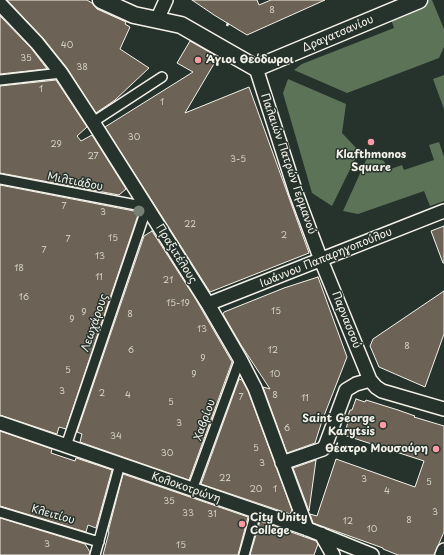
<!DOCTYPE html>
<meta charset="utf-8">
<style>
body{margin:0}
canvas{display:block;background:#26332d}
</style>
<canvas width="444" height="555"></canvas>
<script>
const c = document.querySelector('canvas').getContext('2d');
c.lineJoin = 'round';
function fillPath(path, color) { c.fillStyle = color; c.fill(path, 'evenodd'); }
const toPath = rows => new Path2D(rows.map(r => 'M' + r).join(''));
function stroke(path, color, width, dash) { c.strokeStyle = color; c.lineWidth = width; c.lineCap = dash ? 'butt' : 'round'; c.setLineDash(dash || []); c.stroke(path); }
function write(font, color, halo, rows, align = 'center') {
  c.font = font + ' "Playpen Sans",sans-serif'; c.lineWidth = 3; c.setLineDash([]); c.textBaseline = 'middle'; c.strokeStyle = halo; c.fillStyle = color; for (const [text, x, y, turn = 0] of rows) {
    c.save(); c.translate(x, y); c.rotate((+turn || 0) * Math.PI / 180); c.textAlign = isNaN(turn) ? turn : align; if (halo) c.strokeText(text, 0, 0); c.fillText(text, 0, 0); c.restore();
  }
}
const green = toPath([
 [428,0,432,0,444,29,444,47,439,58,347,93,294,70,302,64,394,28,390,16],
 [444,75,444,109,433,79],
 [288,79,346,104,342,133,359,151,332,206,312,193,283,93],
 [439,142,444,157,444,201,430,206,424,191,358,214,343,211,368,156,384,161,388,170,402,165,404,170,434,160,429,145]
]);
const building = toPath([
 [7,0,87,0,92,3,97,9,126,22,125,24,130,27,120,49,149,68,115,100,96,113,67,68,43,38,7,0],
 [192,0,257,0,259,5,271,0,325,0,247,35,214,15,192,0],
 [0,16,31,48,47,69,0,74,0,16],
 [190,41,218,57,185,113,249,87,309,253,210,292,105,127,193,72,177,63,190,41],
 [56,80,87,127,77,136,81,141,92,135,126,189,119,195,0,173,0,86,56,80],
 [0,185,139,212,66,429,59,427,57,434,0,415,0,185],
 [444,226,444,263,443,263,431,231,444,226],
 [152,231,195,298,232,362,189,480,80,442,82,434,77,432,144,236,152,231],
 [318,277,347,357,322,421,315,443,287,453,263,387,270,389,241,345,223,314,224,312,284,288,318,277],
 [444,291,444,334,425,387,379,367,370,346,373,339,444,291],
 [239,379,242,380,248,391,292,510,290,514,201,484,239,379],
 [356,399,365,402,366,400,398,410,415,416,414,417,444,426,444,532,434,555,398,555,383,549,383,548,313,523,310,514,317,516,336,459,415,487,424,461,344,435,348,422,346,421,350,410,352,410,356,399],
 [0,431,52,449,51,453,75,461,76,458,112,470,96,528,88,525,86,532,0,506,0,431],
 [316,460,309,511,293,468,316,460],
 [123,474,248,517,238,555,103,555,109,532,108,532,123,474],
 [0,518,85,544,90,552,89,555,0,555,0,518],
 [260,521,316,541,318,544,314,555,250,555,260,521]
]);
const path = toPath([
 [227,26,228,23]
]);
const pedestrian = toPath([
 [0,80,61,73],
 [93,122,162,77],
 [0,179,147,207,66,446],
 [192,490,240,359],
 [0,512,99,542],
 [95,555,120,464],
 [244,555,256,512]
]);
const minor = toPath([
 [0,4,37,43,61,73,93,122,208,304,240,359,255,388,307,529],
 [157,20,166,0],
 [256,68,296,193,321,260,370,380,376,387,382,391,444,409],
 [208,304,444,211],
 [0,423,305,528,372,555],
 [282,463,323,449,326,444,346,390,356,384,370,380],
 [321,534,333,555],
 [442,555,444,550]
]);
const tertiary = toPath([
 [101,0,134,15,181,25,256,68,419,0]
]);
const trees = [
 [139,211]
];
const markers = [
 [198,60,4,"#ff9aa2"],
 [371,142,4,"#ff9aa2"],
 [383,425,4,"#ff9aa2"],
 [436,449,4,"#ff9aa2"],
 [242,524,4,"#ff9aa2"]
];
const numberNames = [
 ["8",272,11],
 ["40",67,46],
 ["35",26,59],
 ["38",82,68],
 ["1",41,90],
 ["1",162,103],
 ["30",134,138],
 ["29",56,145],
 ["27",93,157],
 ["3-5",238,160],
 ["7",64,207],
 ["3",103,213],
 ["22",190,225],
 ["2",284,236],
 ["15",113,239],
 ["7",68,240],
 ["7",44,251],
 ["13",100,257],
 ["18",19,269],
 ["11",99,278],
 ["21",168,281],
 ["16",24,298],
 ["15-19",178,304],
 ["15",276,312],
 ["9",84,313],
 ["8",130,315],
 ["9",72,320],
 ["13",202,330],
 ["8",407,347],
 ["6",131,351],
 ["12",273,351],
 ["9",203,359],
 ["5",68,371],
 ["9",194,375],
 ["10",275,375],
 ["3",62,392],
 ["2",102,394],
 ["4",128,396],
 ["8",275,396],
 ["7",241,398],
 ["11",305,399],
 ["5",171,403],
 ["3",179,424],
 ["6",287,429],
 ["34",116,437],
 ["5",256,449],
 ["30",167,454],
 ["3",262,464],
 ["22",225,479],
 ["3",364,480],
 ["5",429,483],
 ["20",256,490],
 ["1",275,490],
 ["4",387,492],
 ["35",169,502],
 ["3",435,513],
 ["33",188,514],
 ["31",212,515],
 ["8",409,521],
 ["12",348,522],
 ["10",372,530],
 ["3",47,545],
 ["15",181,546]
];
const streetNames = [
 ["Δραγατσανίου",338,34,-23],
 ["Παλαιών Πατρών Γερμανού",288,164,71],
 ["Μιλτιάδου",75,182,11],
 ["Πραξιτέλους",176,254,58],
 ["Ιωάννου Παπαρηγοπούλου",326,258,-22],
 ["Παρνασσού",346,320,68],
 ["Λεωχάρους",95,323,-71],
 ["Χαβρίου",205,420,-70],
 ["Κολοκοτρώνη",186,488,19],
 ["Κλειτίου",53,515,16]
];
const poiNames = [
 ["Άγιοι Θεόδωροι",206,60],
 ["Klafthmonos",371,155,"center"],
 ["Square",371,168,"center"],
 ["Saint George",375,419,"right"],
 ["Karytsis",375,432,"right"],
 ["Θέατρο Μουσούρη",428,449,"right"],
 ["City Unity",250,518],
 ["College",250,531]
];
fillPath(green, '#5c7358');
fillPath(building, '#6c6356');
stroke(building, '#f4f1e8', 1);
stroke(pedestrian, '#f4f1e8', 12);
stroke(minor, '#f4f1e8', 16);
stroke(tertiary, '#f4f1e8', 19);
stroke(path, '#f4f1e8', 2.5, [4, 3]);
stroke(pedestrian, '#26332d', 9);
stroke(minor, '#26332d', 13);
stroke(tertiary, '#26332d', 16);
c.fillStyle = '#768074';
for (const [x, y] of trees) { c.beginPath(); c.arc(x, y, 5.5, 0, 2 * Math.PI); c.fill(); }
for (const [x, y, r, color] of markers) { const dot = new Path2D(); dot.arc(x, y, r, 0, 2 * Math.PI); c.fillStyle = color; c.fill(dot); stroke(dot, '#26332d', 1.5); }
write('9px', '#d2cec4', null, numberNames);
write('11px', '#f4f1e8', '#26332d', streetNames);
write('bold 11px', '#f4f1e8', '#26332d', poiNames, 'left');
</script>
